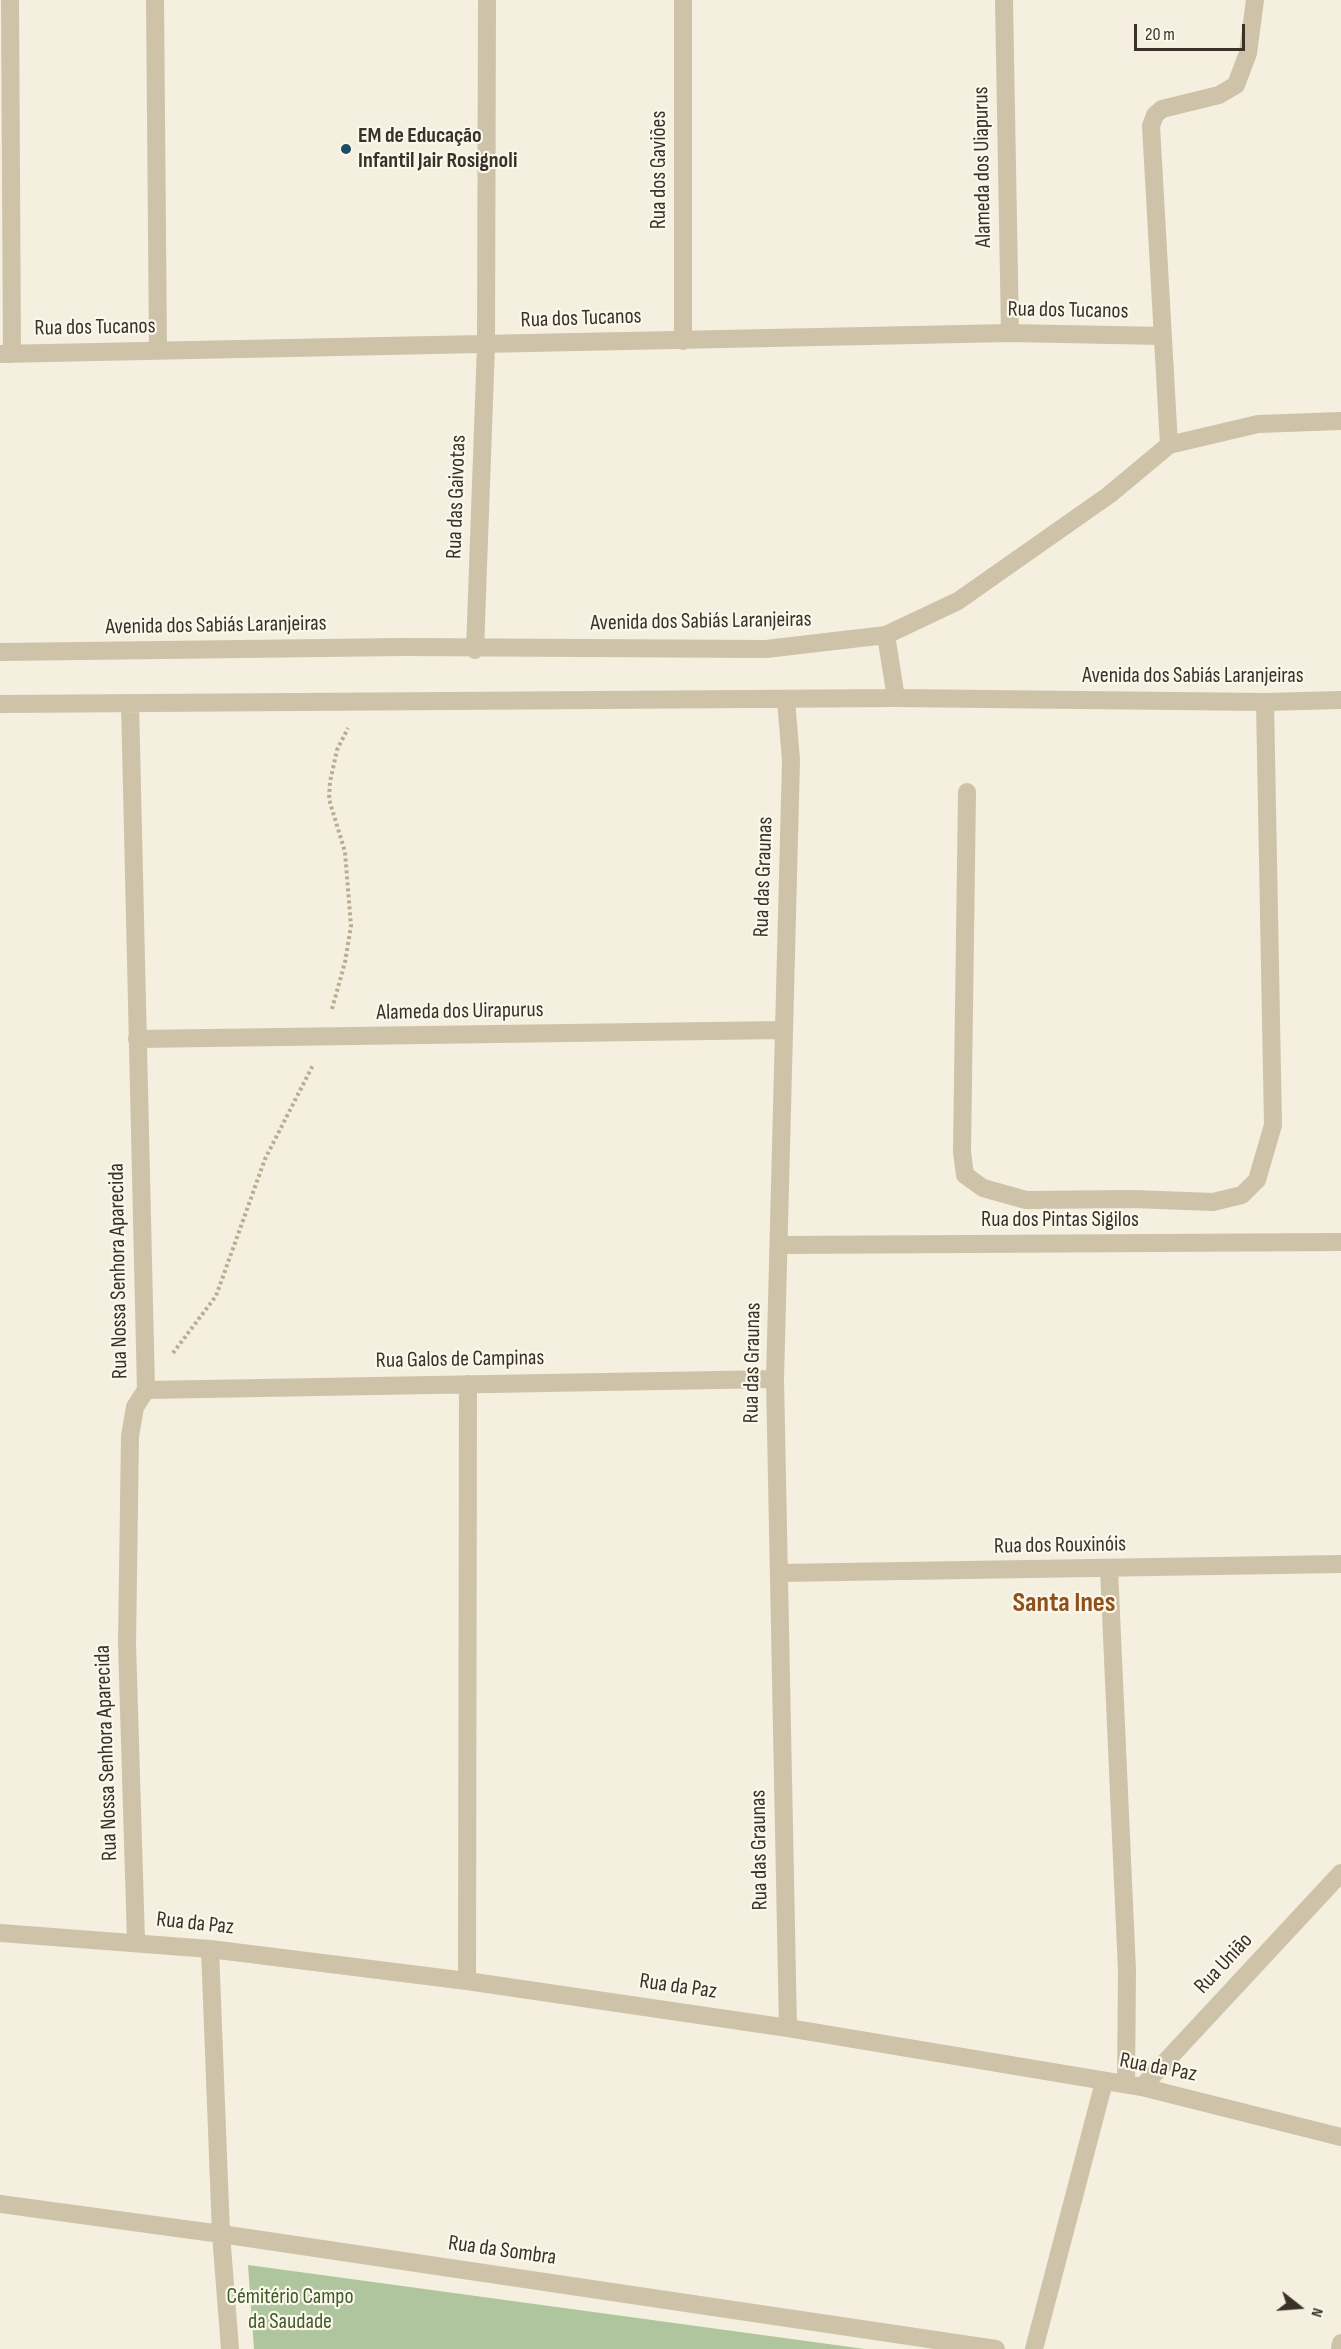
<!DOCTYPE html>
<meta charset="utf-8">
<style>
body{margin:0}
#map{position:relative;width:1341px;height:2349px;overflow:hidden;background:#f4efde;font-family:"Sofia Sans Condensed",sans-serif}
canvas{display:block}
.north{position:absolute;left:1269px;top:2277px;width:60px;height:60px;-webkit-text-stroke:4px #fbf7eb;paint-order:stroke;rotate:107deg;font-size:16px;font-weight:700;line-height:24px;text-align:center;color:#3a3229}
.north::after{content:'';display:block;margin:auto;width:21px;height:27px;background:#3a3229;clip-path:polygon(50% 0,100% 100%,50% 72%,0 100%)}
.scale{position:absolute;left:1134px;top:24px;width:111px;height:27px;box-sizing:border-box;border:3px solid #3a3229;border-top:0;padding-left:8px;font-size:18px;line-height:21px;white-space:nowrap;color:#3a3229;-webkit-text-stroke:4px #fbf7eb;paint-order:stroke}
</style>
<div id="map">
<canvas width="1341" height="2349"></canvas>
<div class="north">N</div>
<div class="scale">20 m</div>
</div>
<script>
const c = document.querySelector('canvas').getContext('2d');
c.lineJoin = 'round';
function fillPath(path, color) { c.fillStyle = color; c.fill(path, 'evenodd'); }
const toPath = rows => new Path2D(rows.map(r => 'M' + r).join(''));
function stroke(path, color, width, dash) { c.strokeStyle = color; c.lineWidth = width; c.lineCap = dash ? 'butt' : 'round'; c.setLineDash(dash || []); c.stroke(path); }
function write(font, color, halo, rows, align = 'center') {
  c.font = font + ' "Sofia Sans Condensed",sans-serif'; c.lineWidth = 4.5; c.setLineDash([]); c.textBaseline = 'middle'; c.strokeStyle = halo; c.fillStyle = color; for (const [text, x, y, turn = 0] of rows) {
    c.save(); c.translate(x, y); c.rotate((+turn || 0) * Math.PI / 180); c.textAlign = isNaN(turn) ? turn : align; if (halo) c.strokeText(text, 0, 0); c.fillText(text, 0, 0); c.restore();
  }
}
const green = toPath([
 [248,2265,865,2349,254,2349]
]);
const path = toPath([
 [332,1009,345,962,351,926,345,852,329,799,330,782,337,750,348,728],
 [173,1353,216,1296,265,1159,313,1065]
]);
const minor = toPath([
 [10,0,12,354],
 [155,0,158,350],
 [1004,0,1010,333],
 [683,341,683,0],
 [0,354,1010,333,1163,336],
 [1169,445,1151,126,1155,115,1162,109,1219,95,1236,85,1248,53,1255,0],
 [886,635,896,698],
 [475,650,486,346,487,0],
 [0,652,403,647,766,649,886,635,958,601,1109,495,1169,445,1258,424,1341,421],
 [786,700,791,760,775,1379,788,2028],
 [130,703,146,1390,135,1407,130,1436,127,1643,136,1941],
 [0,704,896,698,1265,702,1341,700],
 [967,792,962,1152,965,1175,983,1188,1026,1200,1133,1199,1213,1202,1242,1195,1257,1180,1273,1125,1265,702],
 [137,1039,783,1030],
 [780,1245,1341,1242],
 [146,1390,775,1379],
 [1109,1569,1127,1971,1126,2084],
 [779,1573,1341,1564],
 [0,1933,210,1949,467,1981,788,2028,1142,2087,1341,2137],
 [210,1949,221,2234,230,2349],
 [467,1981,468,1384],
 [1142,2087,1341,1873],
 [0,2204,221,2234,996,2349],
 [1034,2349,1104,2082],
 [1340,2349,1341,2343]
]);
const markers = [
 [346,149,6,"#1b4c5f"]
];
const poiNames = [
 ["EM de Educação",358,136],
 ["Infantil Jair Rosignoli",358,161]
];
const streetNames = [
 ["Alameda dos Uiapurus",983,167,-91],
 ["Rua dos Gaviões",659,170,-90],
 ["Rua dos Tucanos",1068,311,1],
 ["Rua dos Tucanos",581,319,-2],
 ["Rua dos Tucanos",95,328,-1],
 ["Rua das Gaivotas",457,497,-88],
 ["Avenida dos Sabiás Laranjeiras",701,622,-1],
 ["Avenida dos Sabiás Laranjeiras",216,626,-1],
 ["Avenida dos Sabiás Laranjeiras",1193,676],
 ["Rua das Graunas",764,877,-88],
 ["Alameda dos Uirapurus",460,1012,-1],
 ["Rua dos Pintas Sigilos",1060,1220],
 ["Rua Nossa Senhora Aparecida",119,1271,-91],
 ["Rua Galos de Campinas",460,1360,-1],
 ["Rua das Graunas",753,1363,-89],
 ["Rua dos Rouxinóis",1060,1546,-1],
 ["Rua Nossa Senhora Aparecida",107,1753,-92],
 ["Rua das Graunas",760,1850,-91],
 ["Rua da Paz",195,1924,6],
 ["Rua União",1224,1964,-47],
 ["Rua da Paz",678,1987,8],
 ["Rua da Paz",1158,2068,11],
 ["Rua da Sombra",502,2251,8]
];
const parkNames = [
 ["Cémitério Campo",290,2297],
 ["da Saudade",290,2322]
];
const districtNames = [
 ["Santa Ines",1064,1604]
];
fillPath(green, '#afc59d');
stroke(path, '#baac93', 4, [3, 3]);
stroke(minor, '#cec2a9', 18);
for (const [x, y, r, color] of markers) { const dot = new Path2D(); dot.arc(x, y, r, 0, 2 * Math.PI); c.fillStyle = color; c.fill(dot); stroke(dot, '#fbf7eb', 2); }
write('bold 22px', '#3a3229', '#fbf7eb', poiNames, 'left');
write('22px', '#3a3229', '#fbf7eb', streetNames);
write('22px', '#3f5b2b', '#fbf7eb', parkNames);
write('bold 28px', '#8f511c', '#fbf7eb', districtNames);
</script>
